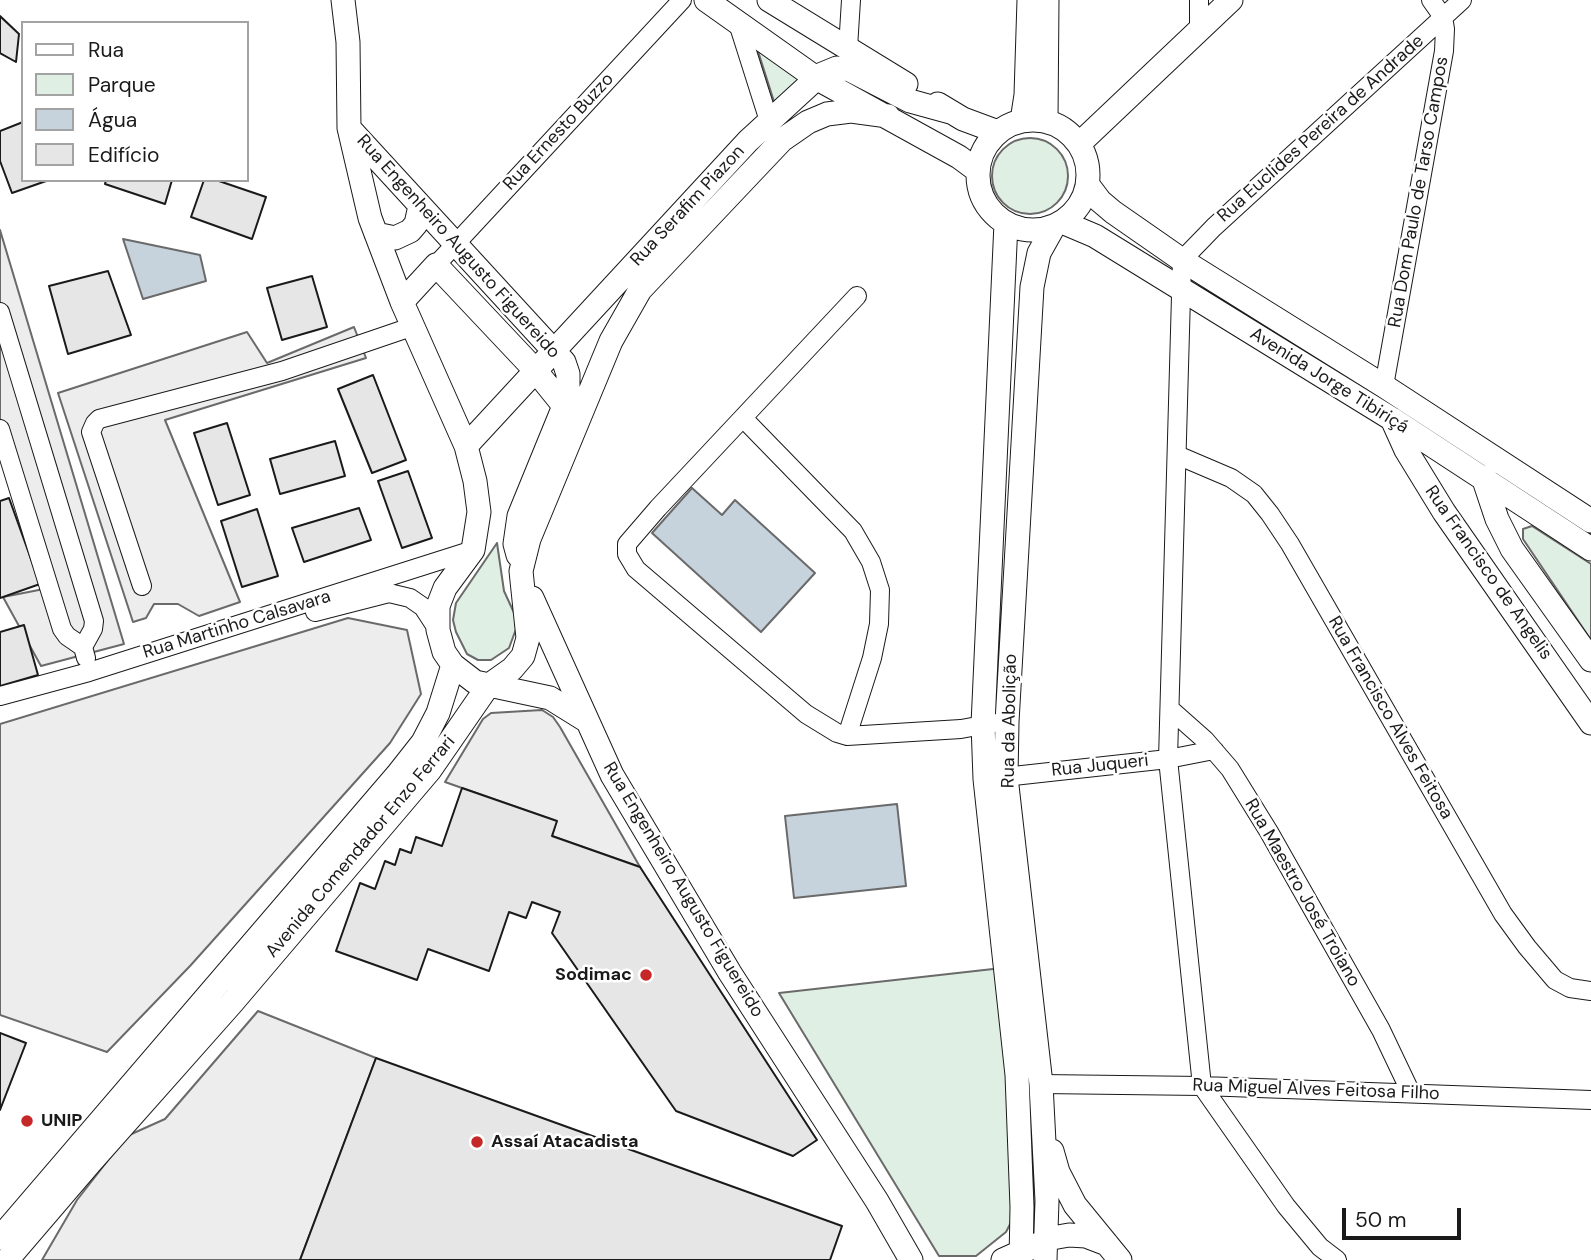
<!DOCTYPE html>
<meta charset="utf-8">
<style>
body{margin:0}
#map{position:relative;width:1591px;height:1260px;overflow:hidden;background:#fff;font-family:"DM Sans",sans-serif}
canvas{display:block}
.legend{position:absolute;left:21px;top:21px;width:228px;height:161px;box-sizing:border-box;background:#fff;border:2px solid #a3a3a3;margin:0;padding:9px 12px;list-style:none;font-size:21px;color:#1a1a1a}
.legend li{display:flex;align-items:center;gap:14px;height:35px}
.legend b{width:35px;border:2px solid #a3a3a3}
.scale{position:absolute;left:1342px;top:1208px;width:119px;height:32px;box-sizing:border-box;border:4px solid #1a1a1a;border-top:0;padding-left:9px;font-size:21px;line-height:24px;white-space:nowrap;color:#1a1a1a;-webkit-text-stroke:5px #fff;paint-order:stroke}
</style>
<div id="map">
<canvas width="1591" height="1260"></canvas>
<ul class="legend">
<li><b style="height:9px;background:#fff"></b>Rua</li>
<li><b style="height:19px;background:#e0efe3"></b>Parque</li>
<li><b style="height:19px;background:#c6d2dc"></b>Água</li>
<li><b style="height:19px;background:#e6e6e6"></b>Edifício</li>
</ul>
<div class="scale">50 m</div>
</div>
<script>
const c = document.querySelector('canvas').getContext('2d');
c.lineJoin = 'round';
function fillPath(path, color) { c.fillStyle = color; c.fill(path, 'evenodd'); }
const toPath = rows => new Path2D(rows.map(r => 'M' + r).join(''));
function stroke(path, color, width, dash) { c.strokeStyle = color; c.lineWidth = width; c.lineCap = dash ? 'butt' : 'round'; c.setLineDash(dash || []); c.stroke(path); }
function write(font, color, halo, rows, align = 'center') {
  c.font = font + ' "DM Sans",sans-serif'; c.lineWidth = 5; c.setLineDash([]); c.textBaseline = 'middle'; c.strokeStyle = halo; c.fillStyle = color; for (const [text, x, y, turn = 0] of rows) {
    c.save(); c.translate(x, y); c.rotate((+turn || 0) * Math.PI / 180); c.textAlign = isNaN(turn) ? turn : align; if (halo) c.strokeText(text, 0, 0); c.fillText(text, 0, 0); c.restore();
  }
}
const green = toPath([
 [756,45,805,82,777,111,756,45],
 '992 176a38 38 0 1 1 76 0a38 38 0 1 1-76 0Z',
 [1532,526,1591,564,1591,640,1523,539,1523,529,1532,526],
 [497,543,504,591,515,615,516,629,509,648,491,660,478,660,467,654,456,632,453,620,456,603,497,543],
 [1002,968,1019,1207,1006,1232,976,1256,939,1256,779,993,1002,968]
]);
const parking = toPath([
 [0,230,124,644,41,666,3,597,49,588,0,449,0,230],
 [354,327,366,358,165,420,240,602,199,616,178,604,154,604,146,618,133,622,58,393,247,332,267,363,354,327],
 [348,618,407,630,421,694,390,743,190,966,107,1052,0,1015,0,724,348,618],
 [542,710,553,717,560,727,640,867,552,836,556,821,445,782,483,719,491,713,542,710],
 [258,1011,376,1058,300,1260,42,1260,77,1200,127,1136,165,1119,258,1011]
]);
const water = toPath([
 [123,239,200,255,206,281,143,299,123,239],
 [692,488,722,515,735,500,815,573,761,632,652,533,692,488],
 [897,804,906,886,794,898,785,816,897,804]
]);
const building = toPath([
 [0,16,19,34,16,62,0,53,0,16],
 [23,122,23,180,49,180,12,193,0,161,0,131,23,122],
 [106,180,172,180,165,204,105,184,106,180],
 [204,180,216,180,266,197,252,239,191,217,204,180],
 [108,271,131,335,68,354,49,286,108,271],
 [312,276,327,327,282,340,267,288,312,276],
 [373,375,406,460,372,473,338,389,373,375],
 [227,423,250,495,218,505,194,433,227,423],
 [335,441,345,476,280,494,270,459,335,441],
 [408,471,432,538,402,548,378,481,408,471],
 [9,498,40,584,0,598,0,501,9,498],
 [359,508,371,540,304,562,292,528,359,508],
 [257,509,278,576,242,587,221,521,257,509],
 [24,625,38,675,0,686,0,632,24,625],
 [462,788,557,821,552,836,640,867,817,1140,793,1156,676,1111,552,933,560,912,532,902,526,918,509,912,489,971,428,949,417,980,336,951,360,883,375,889,385,861,395,865,400,849,411,853,416,837,442,846,462,788],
 [0,1033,26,1043,0,1110,0,1033],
 [376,1058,842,1226,830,1260,300,1260,376,1058]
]);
const minor = toPath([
 [737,20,769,121],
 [1199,29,1199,0],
 [848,48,851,0],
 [436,265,682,0],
 [857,296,658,508,627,544,627,554,636,569,806,714,837,733,847,736,961,729,994,723],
 [0,312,94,621,93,629,83,647],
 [1384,386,1444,51,1445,29,1443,17,1431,0],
 [743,418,853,531,871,562,880,590,879,624,872,658,847,736],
 [0,429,62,629,67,636,83,647,86,658],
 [1177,455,1231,478,1254,494,1270,514,1290,544,1503,914,1527,947,1555,980,1570,988,1591,991],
 [142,586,91,432,95,423,99,419,282,371,414,326],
 [315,612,389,593,410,598,423,607,438,630],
 [0,696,89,672,473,550],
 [1170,709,1205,740,1230,769,1269,832,1381,1030,1411,1093],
 [995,778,1168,759,1214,750],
 [1041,1084,1202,1086,1591,1100],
 [1337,1260,1320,1247,1286,1206,1202,1086,1168,759,1182,260,1214,227,1462,0]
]);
const major = toPath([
 [343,0,348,42,349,128,370,218,402,302,466,446,475,481,479,512,473,550,445,588,438,606,438,630,444,652,453,665,475,682,550,698,587,721],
 [706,0,816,78,959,157,978,171],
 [769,0,906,84],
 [938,104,963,119,998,132],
 '978 175a55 55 0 1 1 110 0a55 55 0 1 1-110 0Z',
 [1022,121,1026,95,1029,0],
 [1046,121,1047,0],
 [349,128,564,362,568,374,568,388,564,406,519,516,515,544,518,555],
 [1079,144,1231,0],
 [1088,185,1100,201,1113,212,1182,260,1384,386,1591,521],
 [1062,222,1095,236,1392,419,1591,549],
 [1006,223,983,724,985,779,1017,1075,1022,1207,1021,1260],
 [376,234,395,238,410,231,416,224,420,206],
 [402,302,436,265,535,370,564,406],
 [1392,419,1406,450,1444,512,1591,723],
 [466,446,748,141,820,75,837,68,850,70,910,101,950,112],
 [1485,477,1484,480,1497,519,1512,549,1591,660],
 [532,598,612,775,730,973,877,1201,911,1260],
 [1052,1151,1058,1172,1075,1205,1120,1260],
 [0,1238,397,775,423,742,438,713,453,665],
 [7,1260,90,1163,232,1003,430,770,488,686,512,669,523,656,528,638,521,571,529,539,611,341,640,290,782,140,808,122,827,114,851,111,888,116],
 [1003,1260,1052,1238,1069,1235,1086,1236,1107,1244],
 [1045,1260,1047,1201,1041,1084,1006,777,1007,722,1032,287,1039,253,1053,228]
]);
const markers = [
 [646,975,7,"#c62828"],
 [27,1121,7,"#c62828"],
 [477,1142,7,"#c62828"]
];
const streetNames = [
 ["Rua Euclides Pereira de Andrade",1321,129,-42],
 ["Rua Ernesto Buzzo",559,132,-47],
 ["Rua Dom Paulo de Tarso Campos",1419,192,-80],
 ["Rua Serafim Piazon",688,206,-47],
 ["Rua Engenheiro Augusto Figuereido",458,247,48],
 ["Avenida Jorge Tibiriçá",1329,381,32],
 ["Rua Francisco de Angelis",1488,573,55],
 ["Rua Martinho Calsavara",237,625,-17],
 ["Rua Francisco Alves Feitosa",1390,718,60],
 ["Rua da Abolição",1010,721,-89],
 ["Rua Juqueri",1100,766,-6],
 ["Avenida Comendador Enzo Ferrari",361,847,-50],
 ["Rua Engenheiro Augusto Figuereido",683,890,59],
 ["Rua Maestro José Troiano",1302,893,60],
 ["Rua Miguel Alves Feitosa Filho",1316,1090,2]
];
const poiNames = [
 ["Sodimac",632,975,"right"],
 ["UNIP",41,1121],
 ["Assaí Atacadista",491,1142]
];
fillPath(green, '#e0efe3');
stroke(green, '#6a6a6a', 2);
fillPath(parking, '#ededed');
stroke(parking, '#6a6a6a', 2);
fillPath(water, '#c6d2dc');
stroke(water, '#6a6a6a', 2);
fillPath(building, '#e6e6e6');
stroke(building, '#1a1a1a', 2);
stroke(minor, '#1a1a1a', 20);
stroke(major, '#1a1a1a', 25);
stroke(minor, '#fff', 18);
stroke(major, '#fff', 23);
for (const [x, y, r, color] of markers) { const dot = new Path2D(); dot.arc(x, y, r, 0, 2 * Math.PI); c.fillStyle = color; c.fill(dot); stroke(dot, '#fff', 2.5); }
write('18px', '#1a1a1a', '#fff', streetNames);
write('bold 18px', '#1a1a1a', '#fff', poiNames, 'left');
</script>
